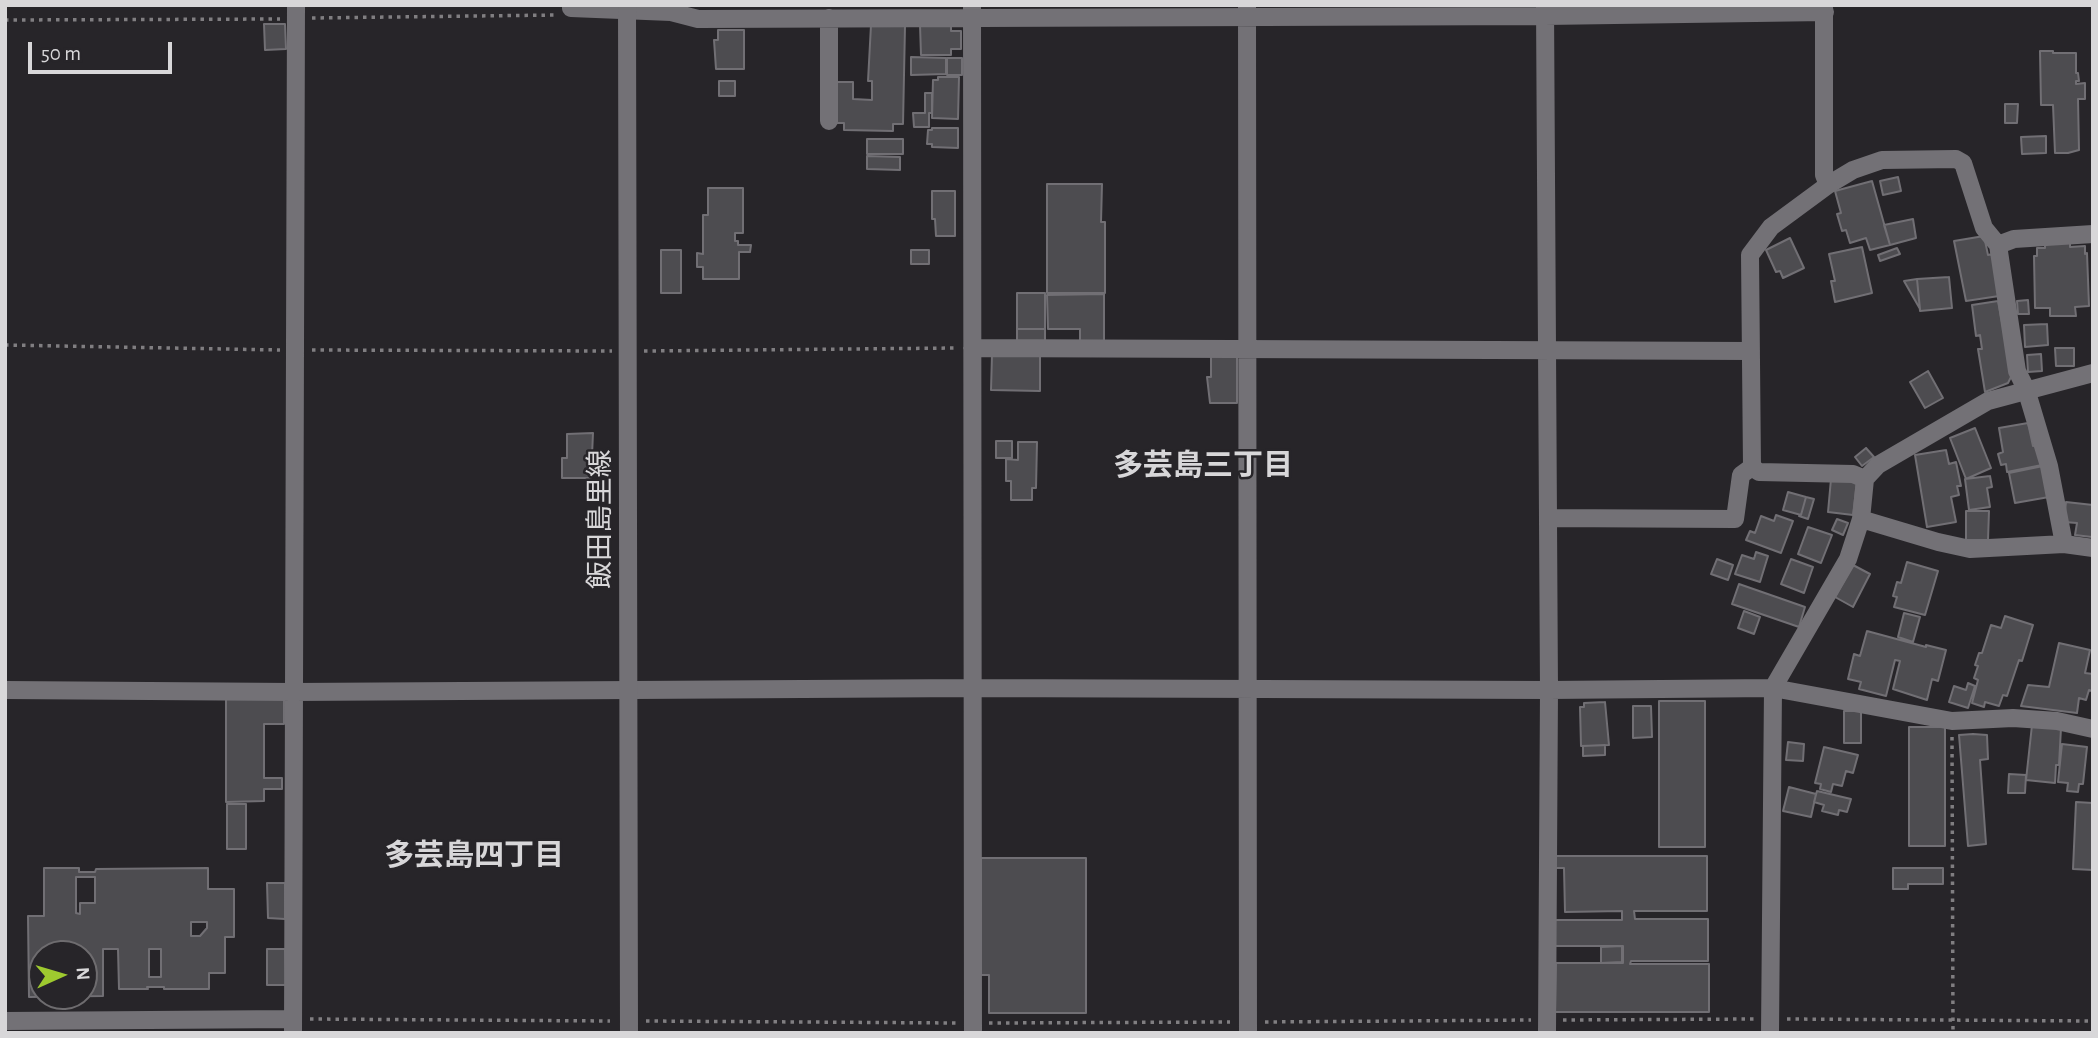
<!DOCTYPE html>
<meta charset="utf-8">
<style>
body{margin:0}
#map{position:relative;width:2098px;height:1038px;overflow:hidden;background:#272529;font-family:"Alegreya Sans",sans-serif}
canvas{display:block}
.frame{position:absolute;inset:0;border:7px solid #d8d7d9;pointer-events:none}
.north{position:absolute;left:28px;top:940px;width:70px;height:70px;box-sizing:border-box;background:#272529;border:2px solid #6e6c6f;border-radius:50%;rotate:86deg;font-size:19px;font-weight:700;line-height:28px;text-align:center;color:#d8d7d9}
.north::after{content:'';display:block;margin:auto;width:24px;height:32px;background:#9eca2f;clip-path:polygon(50% 0,100% 100%,50% 72%,0 100%)}
.scale{position:absolute;left:28px;top:42px;width:144px;height:32px;box-sizing:border-box;border:4px solid #d8d7d9;border-top:0;padding-left:9px;font-size:21px;line-height:24px;white-space:nowrap;color:#d8d7d9;-webkit-text-stroke:5px #272529;paint-order:stroke}
</style>
<div id="map">
<canvas width="2098" height="1038"></canvas>
<div class="frame"></div>
<div class="north">N</div>
<div class="scale">50 m</div>
</div>
<script>
const c = document.querySelector('canvas').getContext('2d');
c.lineJoin = 'round';
function fillPath(path, color) { c.fillStyle = color; c.fill(path, 'evenodd'); }
const toPath = rows => new Path2D(rows.map(r => 'M' + r).join(''));
function stroke(path, color, width, dash) { c.strokeStyle = color; c.lineWidth = width; c.lineCap = dash ? 'butt' : 'round'; c.setLineDash(dash || []); c.stroke(path); }
function write(font, color, halo, rows, align = 'center') {
  c.font = font + ' "Alegreya Sans","Noto Sans JP",sans-serif'; c.lineWidth = 5; c.setLineDash([]); c.textBaseline = 'middle'; c.strokeStyle = halo; c.fillStyle = color; for (const [text, x, y, turn = 0] of rows) {
    c.save(); c.translate(x, y); c.rotate((+turn || 0) * Math.PI / 180); c.textAlign = isNaN(turn) ? turn : align; if (halo) c.strokeText(text, 0, 0); c.fillText(text, 0, 0); c.restore();
  }
}
const building = toPath([
 [264,24,285,24,286,49,265,50,264,24],
 [951,24,951,31,961,31,961,49,951,49,951,55,921,55,920,25,951,24],
 [871,25,905,26,903,124,893,124,893,131,844,130,844,123,837,123,837,82,853,82,853,99,872,100,872,81,868,81,871,25],
 [718,30,744,30,744,69,716,69,714,40,718,40,718,30],
 [2040,51,2053,51,2053,53,2076,53,2076,73,2078,73,2079,81,2076,81,2076,84,2085,83,2085,99,2078,99,2079,150,2068,153,2055,153,2053,105,2041,105,2040,51],
 [911,57,946,58,946,74,911,75,911,57],
 [947,58,962,58,962,75,947,75,947,58],
 [938,77,959,77,958,119,932,118,933,80,938,80,938,77],
 [719,81,735,81,735,96,719,96,719,81],
 [925,93,932,93,932,113,929,113,929,127,914,127,913,113,925,113,925,93],
 [2005,104,2018,104,2017,123,2005,123,2005,104],
 [932,128,958,128,958,148,932,147,932,144,927,144,928,130,932,130,932,128],
 [2046,136,2046,153,2022,154,2021,137,2046,136],
 [867,139,903,139,903,154,867,154,867,139],
 [867,156,900,157,900,170,867,169,867,156],
 [1898,177,1901,191,1883,195,1880,181,1898,177],
 [1872,181,1890,245,1870,250,1866,238,1850,243,1846,230,1842,231,1837,214,1841,213,1835,191,1872,181],
 [1047,184,1102,184,1101,222,1105,222,1105,293,1047,293,1047,184],
 [708,188,743,188,743,233,735,233,735,241,738,241,738,245,751,245,750,252,739,252,739,279,703,279,703,267,697,267,697,253,703,254,703,215,708,215,708,188],
 [932,191,955,191,955,236,936,236,935,219,932,219,932,191],
 [1913,219,1916,238,1890,245,1884,225,1913,219],
 [1984,236,1988,255,1992,254,1999,296,1966,301,1954,241,1984,236],
 [1790,238,1804,268,1783,278,1780,271,1776,272,1766,250,1790,238],
 [2070,240,2070,247,2085,246,2085,254,2087,253,2089,306,2075,307,2076,316,2050,316,2050,308,2035,308,2034,256,2037,256,2037,248,2045,248,2045,241,2070,240],
 [1862,247,1872,293,1835,302,1831,281,1835,281,1829,254,1862,247],
 [1897,248,1900,254,1880,261,1878,255,1897,248],
 [661,250,681,250,681,293,661,293,661,250],
 [911,250,929,250,929,264,911,264,911,250],
 [1949,277,1952,308,1920,311,1917,279,1949,277],
 [1917,279,1920,309,1904,281,1917,279],
 [1017,293,1045,293,1045,329,1017,329,1017,293],
 [1104,294,1104,342,1080,342,1080,329,1048,329,1047,295,1104,294],
 [2028,300,2029,314,2018,314,2017,301,2028,300],
 [1998,301,2012,375,2008,383,1985,392,1978,349,1982,349,1980,335,1976,336,1972,305,1998,301],
 [2047,324,2048,345,2025,347,2024,325,2047,324],
 [1017,329,1045,329,1045,341,1017,341,1017,329],
 [2055,348,2074,348,2074,366,2056,366,2055,348],
 [2041,354,2042,371,2028,372,2027,355,2041,354],
 [992,355,1040,356,1040,391,991,390,992,355],
 [1211,356,1237,356,1237,403,1210,403,1207,377,1211,377,1211,356],
 [1928,371,1943,398,1925,408,1910,382,1928,371],
 [2028,423,2033,446,2038,445,2042,465,2007,472,2006,464,2001,465,1998,454,2003,452,1999,428,2028,423],
 [1975,428,1991,468,1966,479,1950,438,1975,428],
 [593,433,591,478,562,478,562,458,567,458,567,434,593,433],
 [996,441,1012,441,1012,458,996,458,996,441],
 [1018,442,1037,442,1036,488,1032,488,1032,500,1011,500,1011,481,1006,481,1006,459,1018,460,1018,442],
 [1866,448,1874,457,1862,466,1855,457,1866,448],
 [1946,450,1949,464,1956,462,1961,486,1957,486,1959,495,1951,497,1956,522,1927,527,1915,455,1946,450],
 [2043,466,2049,497,2015,503,2009,473,2043,466],
 [1990,476,1992,487,1987,488,1990,507,1969,510,1965,479,1990,476],
 [1831,479,1857,482,1853,515,1828,512,1831,479],
 [1788,492,1806,497,1801,515,1783,510,1788,492],
 [1806,497,1814,499,1808,519,1799,516,1801,515,1806,497],
 [2066,502,2093,505,2092,537,2075,535,2077,523,2064,522,2066,502],
 [1966,511,1989,511,1988,540,1966,540,1966,511],
 [1776,515,1793,521,1781,553,1746,540,1750,531,1755,533,1761,516,1774,521,1776,515],
 [1837,519,1848,523,1843,535,1832,530,1837,519],
 [1808,527,1832,535,1821,563,1798,554,1808,527],
 [1756,552,1768,556,1760,582,1735,574,1742,555,1754,559,1756,552],
 [1717,559,1733,565,1728,580,1711,574,1717,559],
 [1791,559,1813,567,1804,593,1781,584,1791,559],
 [1907,562,1938,571,1925,615,1894,607,1897,597,1893,596,1897,582,1901,583,1907,562],
 [1853,565,1870,574,1853,607,1835,597,1853,565],
 [1739,584,1805,607,1799,627,1732,604,1739,584],
 [1744,611,1760,617,1754,634,1738,628,1744,611],
 [1904,613,1920,617,1913,642,1898,637,1904,613],
 [2005,616,2033,625,2022,661,2019,660,2007,696,2003,695,1999,706,1985,702,1984,707,1972,703,1978,680,1974,678,1978,666,1975,665,1979,653,1982,653,1991,625,2001,628,2005,616],
 [1867,631,1926,647,1926,645,1946,650,1938,681,1932,679,1927,700,1893,689,1900,661,1895,660,1886,696,1859,689,1861,682,1848,679,1854,654,1860,656,1867,631],
 [2059,643,2090,650,2085,673,2093,674,2092,691,2089,690,2086,700,2079,698,2077,713,2021,706,2028,685,2049,687,2059,643],
 [1968,683,1975,686,1968,708,1949,702,1954,686,1966,690,1968,683],
 [226,699,284,699,284,724,264,724,264,778,282,778,282,789,264,789,264,801,226,802,226,699],
 [1659,701,1705,701,1705,847,1659,847,1659,701],
 [1605,702,1609,745,1581,746,1580,707,1584,707,1584,703,1605,702],
 [1633,706,1651,706,1652,737,1633,738,1633,706],
 [1844,711,1861,711,1861,743,1844,743,1844,711],
 [2032,725,2061,728,2059,765,2056,765,2055,783,2026,780,2032,725],
 [1909,727,1945,727,1945,846,1909,846,1909,727],
 [1973,734,1987,735,1988,759,1980,760,1986,844,1968,846,1959,735,1973,734],
 [1788,742,1804,744,1803,761,1786,760,1788,742],
 [2062,744,2087,747,2083,784,2079,784,2078,792,2067,791,2068,783,2058,782,2062,744],
 [1605,745,1605,755,1583,756,1583,746,1605,745],
 [1824,747,1858,755,1853,773,1846,771,1842,786,1833,784,1831,792,1820,789,1821,784,1815,783,1824,747],
 [2009,774,2026,775,2025,793,2008,793,2009,774],
 [1789,787,1816,794,1811,817,1783,811,1789,787],
 [1817,791,1851,799,1847,812,1839,810,1838,815,1822,811,1824,805,1814,802,1817,791],
 [2076,802,2093,803,2093,870,2073,869,2076,802],
 [227,804,246,804,246,849,227,849,227,804],
 [1555,856,1707,856,1707,911,1634,911,1635,919,1708,919,1708,961,1631,961,1630,964,1709,964,1709,1012,1555,1012,1556,963,1623,963,1623,946,1554,946,1554,920,1622,920,1622,911,1565,912,1564,868,1555,868,1555,856],
 [981,858,1086,858,1086,1013,989,1013,989,975,981,975,981,858],
 [44,868,79,868,79,872,95,872,96,869,208,868,208,889,234,889,234,937,225,937,225,973,209,973,209,989,164,989,164,987,147,987,148,989,119,989,118,949,103,949,103,996,29,997,28,916,44,916,44,868],
 [76,877,95,877,95,903,80,903,80,914,76,913,76,877],
 [191,922,207,922,207,928,200,936,191,936,191,922],
 [149,949,161,949,161,977,149,977,149,949],
 [42,954,84,954,84,996,42,996,42,954],
 [1893,868,1943,868,1943,884,1908,884,1908,889,1893,889,1893,868],
 [267,883,285,883,285,919,268,918,267,883],
 [1622,946,1622,962,1601,963,1601,947,1622,946],
 [267,949,285,949,286,985,267,985,267,949]
]);
const path = toPath([
 [312,18,556,15],
 [5,20,280,19],
 [5,345,280,350],
 [312,350,612,351],
 [644,351,955,348],
 [1952,737,1953,1033],
 [310,1019,610,1021],
 [1787,1019,2093,1021],
 [1563,1020,1755,1019],
 [646,1021,957,1023],
 [1265,1022,1531,1020],
 [989,1023,1230,1022]
]);
const street = toPath([
 [572,5,571,8,671,12,698,19,1545,16,1825,12],
 [972,5,973,1033],
 [1247,5,1248,1033],
 [1545,5,1549,690,1547,1033],
 [1824,5,1824,175,1828,185],
 [829,121,829,18],
 [972,348,1751,351],
 [1752,467,1759,472,1853,474,1865,479],
 [1548,518,1735,519,1741,475,1752,467,1750,255,1771,227,1828,185,1853,170,1882,160,1956,159,1963,163,1984,228,1998,245],
 [1861,519,1938,542,1970,549,2064,544,2093,548],
 [2064,544,2049,466,2026,389,2017,371,1998,245,2014,239,2093,234],
 [5,690,293,692,973,688,1549,690,1773,688,1952,721,2013,718,2057,721,2093,729],
 [5,1021,293,1019],
 [293,1033,296,5],
 [1770,1033,1773,688,1848,559,1861,519,1865,479,1878,465,1988,401,2093,373]
]);
const secondary = toPath([
 [627,5,629,1033]
]);
const streetNames = [
 ["飯田島里線",601,519,-90]
];
const neighbourhoodNames = [
 ["多芸島三丁目",1203,466],
 ["多芸島四丁目",474,856]
];
fillPath(building, '#4d4c50');
stroke(building, '#716f74', 2);
stroke(path, '#807e81', 3.5, [3.5, 5]);
stroke(street, '#737176', 18);
stroke(secondary, '#737176', 18);
write('28px', '#d8d7d9', '#272529', streetNames);
write('bold 30px', '#d8d7d9', '#272529', neighbourhoodNames);
</script>
